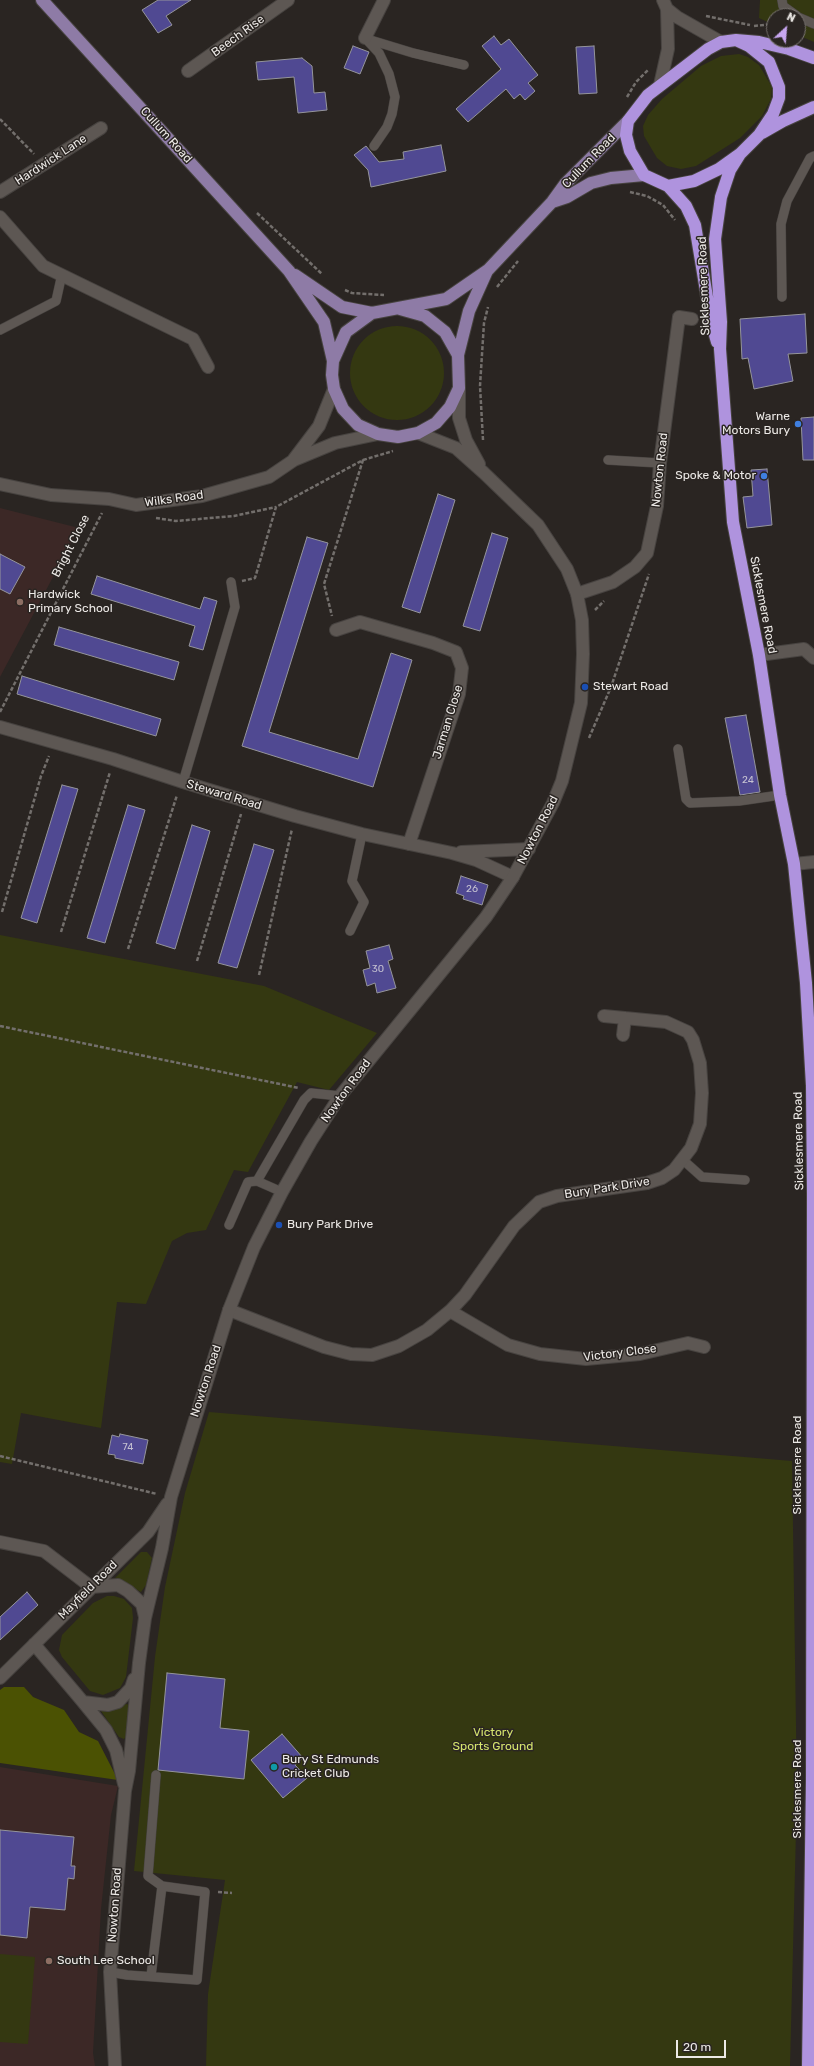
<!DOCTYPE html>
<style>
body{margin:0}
#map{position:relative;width:814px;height:2066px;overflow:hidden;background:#2a2522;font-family:Rubik,sans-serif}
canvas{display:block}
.north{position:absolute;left:766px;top:8px;width:40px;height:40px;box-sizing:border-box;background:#2a2522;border:1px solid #787370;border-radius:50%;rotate:26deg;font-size:11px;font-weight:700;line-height:16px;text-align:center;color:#ece9e6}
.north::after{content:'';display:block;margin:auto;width:14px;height:18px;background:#c7a6ef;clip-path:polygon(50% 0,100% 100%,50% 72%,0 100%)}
.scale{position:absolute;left:676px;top:2040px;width:50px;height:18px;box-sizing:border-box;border:2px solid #ece9e6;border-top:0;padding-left:5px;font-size:12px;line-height:14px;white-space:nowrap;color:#ece9e6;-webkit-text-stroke:3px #2a2522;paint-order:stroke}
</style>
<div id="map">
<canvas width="814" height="2066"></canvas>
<div class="north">N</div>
<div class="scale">20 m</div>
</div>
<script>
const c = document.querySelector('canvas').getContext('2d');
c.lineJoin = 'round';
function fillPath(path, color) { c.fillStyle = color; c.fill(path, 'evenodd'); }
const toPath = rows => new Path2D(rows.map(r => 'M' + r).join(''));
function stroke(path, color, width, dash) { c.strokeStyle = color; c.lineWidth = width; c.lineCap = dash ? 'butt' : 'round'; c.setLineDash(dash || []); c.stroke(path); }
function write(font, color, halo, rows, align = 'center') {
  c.font = font + ' Rubik,sans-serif'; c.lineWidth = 3; c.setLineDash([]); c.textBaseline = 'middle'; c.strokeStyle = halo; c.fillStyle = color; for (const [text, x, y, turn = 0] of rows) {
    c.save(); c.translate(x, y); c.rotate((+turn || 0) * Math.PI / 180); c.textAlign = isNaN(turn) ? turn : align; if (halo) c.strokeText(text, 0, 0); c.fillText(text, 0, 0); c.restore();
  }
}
const education = toPath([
 [0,508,79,528,0,677],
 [0,1767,118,1786,111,1815,101,1909,93,2053,95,2066,0,2066]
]);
const green = toPath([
 [760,0,814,0,814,42,798,35,798,16,774,16,774,25,759,18],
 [739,54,748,57,759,65,772,87,771,99,762,116,740,138,696,166,681,169,667,166,657,158,644,136,643,126,648,115,662,99,701,66,721,56],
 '350 373a47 47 0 1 1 94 0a47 47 0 1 1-94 0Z',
 [0,935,264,986,377,1033,329,1090,297,1082,248,1172,234,1170,206,1230,187,1233,172,1241,146,1304,117,1302,101,1428,21,1413,12,1464,0,1462],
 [209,1412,792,1461,797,1792,790,2066,206,2066,208,1994,225,1880,134,1871,155,1657,165,1587,185,1493],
 [141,1552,147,1552,152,1558,146,1585,141,1592,115,1578],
 [107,1596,114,1596,124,1599,132,1608,133,1618,126,1677,120,1688,103,1695,90,1691,62,1657,59,1650,62,1635,93,1603],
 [126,1704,130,1705,128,1735,124,1739,119,1737,101,1711,110,1711],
 [0,1954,35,1957,28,2044,0,2042]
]);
const forest = toPath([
 [4,1687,24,1687,33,1697,64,1710,79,1732,98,1741,118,1780,0,1763,0,1690]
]);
const building = toPath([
 [158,0,191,0,166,16,172,25,158,33,142,10,158,0],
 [494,36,501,45,509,39,538,75,528,83,535,91,525,100,520,94,514,99,506,89,468,122,456,109,501,69,482,46,494,36],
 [353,46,369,52,360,74,344,68,353,46],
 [594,46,597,93,579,94,576,47,594,46],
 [302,58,312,66,314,93,325,92,327,110,298,113,294,77,258,80,256,62,302,58],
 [441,145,446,171,371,187,368,170,354,155,366,146,379,162,404,159,403,152,441,145],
 [805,314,807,353,788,354,793,381,754,389,748,358,742,359,740,319,805,314],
 [814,417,814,460,803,460,801,418,814,417],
 [767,469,772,525,747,528,743,497,753,496,751,470,767,469],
 [438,494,455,500,420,613,402,607,438,494],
 [492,533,508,538,480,631,463,626,492,533],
 [307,537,328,543,269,732,358,759,391,653,412,660,373,787,242,746,307,537],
 [0,554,25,567,10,594,0,589,0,554],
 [97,576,200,609,204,597,217,601,203,650,189,646,195,626,91,594,97,576],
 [59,627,179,662,174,680,54,645,59,627],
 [22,676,161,719,156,736,17,694,22,676],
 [746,715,760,792,740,795,725,718,746,715],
 [62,785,78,789,37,923,21,918,62,785],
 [128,805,145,810,105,943,87,938,128,805],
 [192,825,210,831,175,949,156,943,192,825],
 [254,844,274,850,237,968,218,963,254,844],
 [461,876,488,885,482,905,463,899,464,896,456,893,461,876],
 [389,945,393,959,388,961,396,988,377,993,375,983,367,986,363,970,370,968,366,951,389,945],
 [120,1434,148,1440,143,1464,115,1458,115,1455,108,1454,112,1435,119,1437,120,1434],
 [27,1592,38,1605,0,1640,0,1617,27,1592],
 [167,1673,225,1679,220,1728,249,1731,244,1779,158,1770,167,1673],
 [282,1734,303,1758,295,1765,307,1778,283,1798,251,1760,282,1734],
 [0,1830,74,1837,71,1866,75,1866,74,1879,68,1878,65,1910,30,1907,27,1938,0,1935,0,1830]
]);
const path = toPath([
 [706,16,750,25],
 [754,26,773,24,774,22],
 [627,97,636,82,648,70],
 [0,119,34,154],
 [630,192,647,196,663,205,675,220],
 [257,213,322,274],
 [497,287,518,261],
 [345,290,352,293,384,295],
 [483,440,480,386,484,323,488,307],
 [363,460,393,451],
 [156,518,176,521,234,516,276,507],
 [242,581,255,578,276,507,363,460,324,584,332,616],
 [595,610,604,601],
 [0,712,102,513],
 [589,738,611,687,649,574],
 [2,912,41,776,49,756],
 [61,932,110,772],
 [128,949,177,795],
 [197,961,241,814],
 [259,975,292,829],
 [0,1026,299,1088],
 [0,1456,157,1494],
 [218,1892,232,1893]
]);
const lane = toPath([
 [782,0,783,6,797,16],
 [798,17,814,24],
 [365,38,379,53,389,74,395,97,392,114,387,127,374,146],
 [367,39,413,53,464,65],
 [782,297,781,224,787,201,810,158,814,156],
 [0,330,56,301,62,274],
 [608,460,660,463],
 [678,749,686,799,690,803,739,801,780,795],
 [183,782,235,607,231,582],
 [350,931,364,902,352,881,362,834],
 [683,1160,702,1177,745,1180],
 [257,1181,304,1100,311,1093,340,1096],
 [229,1225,248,1182,257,1181,282,1192],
 [156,1775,148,1876,162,1886],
 [110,1972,127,1975,197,1980,205,1892,162,1886,151,1976]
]);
const street = toPath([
 [365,38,384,0],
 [188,71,288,0],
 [0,192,101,128],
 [0,217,43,266,193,339,208,367],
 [577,594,613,582,635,567,647,553,657,506,660,463,679,317,692,319],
 [336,630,360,622,433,643,456,652,462,668,459,694,409,844],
 [759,655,804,649,814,658],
 [0,727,113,759,183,782,295,816,362,834,452,853,476,860,513,877],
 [461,852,529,849],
 [794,864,814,862],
 [623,1035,625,1018],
 [229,1310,324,1347,351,1354,372,1355,399,1346,427,1330,450,1311,465,1295,514,1226,539,1202,557,1196,647,1183,662,1178,674,1170,691,1148,700,1124,702,1093,700,1063,693,1040,688,1032,666,1022,604,1016],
 [450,1311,508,1345,540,1354,586,1359,640,1354,688,1343,704,1347],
 [0,1542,44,1551,91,1587]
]);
const secondary = toPath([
 [663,0,667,9,677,17,721,42],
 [660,85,668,49,667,9],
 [459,388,459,418,466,440,479,464],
 [294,459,319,426,334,389],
 [0,484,51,495,109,499,136,505,202,496,269,477,294,460,335,443,378,434],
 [91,1587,118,1585,128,1591,142,1604,145,1617],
 [34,1644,83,1702,108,1705,118,1702,131,1688,134,1679],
 [0,1678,148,1532,167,1504],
 [83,1702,106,1730,116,1750,124,1784],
 [115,2066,110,1972,125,1791,129,1771,139,1663,145,1618,162,1548,171,1497,229,1310,254,1247,282,1192,311,1141,340,1096,486,917,513,877,553,803,562,781,581,703,583,654,582,620,577,594,567,569,538,525,484,473,456,448,418,433]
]);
const primary = toPath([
 [42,0,289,271,324,322,333,361],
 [552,202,567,197,591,183,611,178,644,175],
 [295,275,342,307,372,313],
 [400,309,425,316,445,332,458,355,459,388,450,407,436,423,418,433,398,437,378,434,358,425,343,409,334,389,332,375,333,361,346,332,372,313,446,299,488,270,552,202,565,184,628,121],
 [458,355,469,311,487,271]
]);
const highway = toPath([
 [736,40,749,46,769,62,779,87,779,98,773,114,759,135,740,154,719,169,694,181,668,186,644,175,630,151,626,135,628,121,648,95,708,49,721,42,736,40,759,42,789,49,814,58],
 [762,133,783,121,814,107],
 [740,154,730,170,721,197,715,239,721,322,720,349,733,522,759,655,780,795,794,864,806,983,812,1086,813,1194,812,1779,808,2066],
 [668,186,686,206,695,225,711,321,717,342]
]);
const markers = [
 [798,424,4,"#3f7fe0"],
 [764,476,4,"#3f7fe0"],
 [20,602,4,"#8d6e63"],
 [585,687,4,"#1a4fb4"],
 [279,1225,4,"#1a4fb4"],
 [274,1767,4,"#0f9aa8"],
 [49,1961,4,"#8d6e63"]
];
const numberNames = [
 ["24",748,780],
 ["26",472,889],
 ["30",378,969],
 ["74",128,1447]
];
const streetNames = [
 ["Beech Rise",238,36,-36],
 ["Cullum Road",166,135,48],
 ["Hardwick Lane",51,160,-33],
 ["Cullum Road",589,161,-46],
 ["Sicklesmere Road",704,286,-92],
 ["Nowton Road",660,470,-84],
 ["Wilks Road",174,499,-8],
 ["Bright Close",71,546,-63],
 ["Sicklesmere Road",763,605,79],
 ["Jarman Close",448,722,-73],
 ["Steward Road",224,795,17],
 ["Nowton Road",538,830,-63],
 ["Nowton Road",346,1091,-54],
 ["Sicklesmere Road",799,1141,-91],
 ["Bury Park Drive",607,1188,-9],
 ["Victory Close",620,1353,-7],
 ["Nowton Road",206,1381,-72],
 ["Sicklesmere Road",798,1465,-90],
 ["Mayfield Road",88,1590,-45],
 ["Sicklesmere Road",798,1789,-90],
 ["Nowton Road",115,1905,-86]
];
const poiNames = [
 ["Warne",790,417,"right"],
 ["Motors Bury",790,431,"right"],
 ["Spoke & Motor",756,476,"right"],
 ["Hardwick",28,595],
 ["Primary School",28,609],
 ["Stewart Road",593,687],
 ["Bury Park Drive",287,1225],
 ["Bury St Edmunds",282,1760],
 ["Cricket Club",282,1774],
 ["South Lee School",57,1961]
];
const parkNames = [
 ["Victory",493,1733],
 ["Sports Ground",493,1747]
];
fillPath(education, '#3c2826');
fillPath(green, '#343811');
fillPath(forest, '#4b5203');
fillPath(building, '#504992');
stroke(building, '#95959b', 1);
stroke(lane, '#474340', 10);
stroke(street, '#474340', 14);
stroke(secondary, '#474340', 14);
stroke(primary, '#474340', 14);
stroke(highway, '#474340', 14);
stroke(path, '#736f6c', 2.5, [4, 2]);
stroke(lane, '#5d5753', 9);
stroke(street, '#5d5753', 12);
stroke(secondary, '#5d5753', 12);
stroke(primary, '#8e7ba6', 12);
stroke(highway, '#af93de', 12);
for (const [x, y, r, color] of markers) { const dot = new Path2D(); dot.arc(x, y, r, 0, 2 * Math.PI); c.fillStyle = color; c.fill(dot); stroke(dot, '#2a2522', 1.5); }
write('10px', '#c5c1d1', null, numberNames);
write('12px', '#ece9e6', '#2a2522', streetNames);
write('12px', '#ece9e6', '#2a2522', poiNames, 'left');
write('12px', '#d5e46c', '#2a2522', parkNames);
</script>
